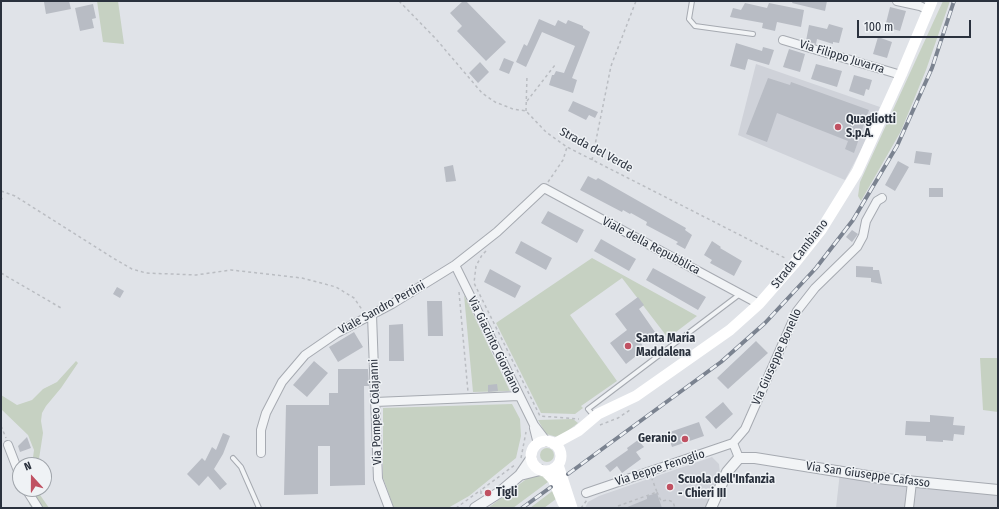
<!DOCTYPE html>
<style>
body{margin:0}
#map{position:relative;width:999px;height:509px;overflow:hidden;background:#e0e3e8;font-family:"Fira Sans Condensed",sans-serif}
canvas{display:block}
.frame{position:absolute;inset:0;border:2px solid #2a313d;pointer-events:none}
.north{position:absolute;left:12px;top:457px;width:40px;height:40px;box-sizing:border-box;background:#eff2f5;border:1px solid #a0a5ab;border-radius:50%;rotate:339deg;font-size:11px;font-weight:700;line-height:16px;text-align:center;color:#2a313d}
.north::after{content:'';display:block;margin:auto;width:14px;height:18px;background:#c05162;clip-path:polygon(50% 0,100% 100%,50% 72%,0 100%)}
.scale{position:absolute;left:857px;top:20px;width:114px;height:18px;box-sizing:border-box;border:2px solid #2a313d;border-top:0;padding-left:5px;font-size:12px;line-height:14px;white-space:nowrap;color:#2a313d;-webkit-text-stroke:3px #eff2f5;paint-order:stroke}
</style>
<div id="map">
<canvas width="999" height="509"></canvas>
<div class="frame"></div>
<div class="north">N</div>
<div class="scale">100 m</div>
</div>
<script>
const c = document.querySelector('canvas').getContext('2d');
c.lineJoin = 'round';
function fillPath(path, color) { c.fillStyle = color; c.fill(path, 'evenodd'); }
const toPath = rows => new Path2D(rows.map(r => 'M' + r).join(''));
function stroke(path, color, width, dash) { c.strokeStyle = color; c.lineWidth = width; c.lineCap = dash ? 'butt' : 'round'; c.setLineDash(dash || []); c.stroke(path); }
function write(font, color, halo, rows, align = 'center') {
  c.font = font + ' "Fira Sans Condensed",sans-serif'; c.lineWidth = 3; c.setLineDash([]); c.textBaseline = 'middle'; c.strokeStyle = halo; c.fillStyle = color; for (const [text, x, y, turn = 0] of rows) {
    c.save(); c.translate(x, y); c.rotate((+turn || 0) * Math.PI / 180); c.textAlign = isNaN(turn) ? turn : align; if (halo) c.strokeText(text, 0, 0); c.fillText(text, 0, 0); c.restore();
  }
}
const built = toPath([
 [756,64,880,107,860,152,845,180,738,135],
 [712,457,719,464,720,473,705,508,585,508,588,502,599,496],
 [840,472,998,494,998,508,836,508]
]);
const green = toPath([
 [97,1,118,1,124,44,103,42],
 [943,1,950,1,926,70,901,131,861,201,858,196,860,182],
 [592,258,697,316,668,338,622,278,570,315,617,381,581,406,583,408,575,414,541,413,496,323],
 [464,295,510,391,473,392],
 [980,358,998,358,998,412,983,410],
 [76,361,78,363,61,388,46,406,42,413,41,421,43,433,39,459,37,465,32,465,34,450,28,435,1,409,1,395,17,405,32,400,43,389,57,382],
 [512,404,520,419,521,436,516,458,469,496,448,508,394,508,383,478,383,408],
 [573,419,578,423,561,436,557,437,546,434,538,420],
 '540 455a7 7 0 1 1 14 0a7 7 0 1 1-14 0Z',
 [538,475,545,477,548,482,513,508,488,508,529,477],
 [28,489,36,489,49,508,32,508,29,504,31,501],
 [555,489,556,499,544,508,530,508]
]);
const building = toPath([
 [48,1,69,1,71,9,46,14,44,2],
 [463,1,466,1,506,42,486,61,457,31,462,26,450,13],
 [793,1,827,1,825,11,792,3],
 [745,3,767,8,769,3,804,10,801,27,777,22,775,31,762,28,763,23,730,17,733,8,741,10],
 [93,4,96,18,92,19,94,28,80,31,75,8],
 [890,7,906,11,900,31,885,27],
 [539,19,555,26,558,20,566,24,568,20,583,26,583,28,590,32,572,78,577,80,573,93,549,85,552,75,554,75,556,71,564,73,575,46,542,32,526,67,516,62,524,44,527,46],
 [829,24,843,28,839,43,833,42,833,44,817,39,816,44,806,41,809,25,827,29],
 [878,37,892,42,887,58,873,54],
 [736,43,762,51,763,47,774,50,769,65,748,59,745,70,730,66],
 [789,49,805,54,800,72,783,67],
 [504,58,514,62,509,74,499,70],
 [480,62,489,72,478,83,469,73],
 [816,64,842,71,837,87,811,79],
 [854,75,872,80,869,90,866,89,864,96,849,91],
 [768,78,790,85,791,82,869,110,854,153,845,149,848,141,777,113,767,142,746,134],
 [573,101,598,112,595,118,589,115,586,120,568,111],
 [916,151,932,153,930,165,914,163],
 [898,161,909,167,895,191,885,185],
 [453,165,456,181,446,182,444,167],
 [588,176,596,180,598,178,686,228,685,230,692,235,685,249,676,244,678,242,646,225,647,222,631,213,630,214,623,210,622,212,580,190],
 [929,188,943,188,943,197,929,197],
 [548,211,584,230,577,243,541,223],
 [852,230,858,234,852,242,846,237],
 [601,239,636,259,629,271,594,251],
 [521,241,552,258,546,270,515,253],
 [712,241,721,247,720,248,742,261,734,276,710,263,712,260,704,255],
 [856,266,873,267,873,270,879,270,882,284,871,282,871,278,856,277],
 [653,268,706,297,698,310,646,280],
 [490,269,521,286,515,298,484,282],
 [117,287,124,291,120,298,113,294],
 [638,297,644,305,639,309,655,332,640,342,645,349,626,364,610,343,627,330,615,314],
 [427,301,442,301,443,336,428,336],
 [403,324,404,361,389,361,389,325],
 [354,332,363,347,338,362,329,347],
 [756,341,768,353,728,389,717,378],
 [314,361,328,373,307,397,293,385],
 [338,369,368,369,369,386,364,386,365,485,330,486,330,446,318,446,318,494,284,495,286,405,329,405,329,393,338,393],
 [497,384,498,391,488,392,488,385],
 [723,402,733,414,716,429,705,417],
 [930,415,954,417,953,425,965,426,964,435,954,434,953,441,943,440,943,442,926,441,926,436,905,435,906,421,930,422],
 [699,422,704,436,672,447,667,433],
 [223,433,230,436,223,454,214,469,227,484,220,490,208,476,199,486,187,474,202,458,205,461,212,447,216,450],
 [27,437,31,448,20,452,18,446],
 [638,440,644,447,636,452,641,459,622,473,617,466,610,472,605,466,628,450,627,448],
 [657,493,662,508,625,508,647,499,647,496]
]);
const path = toPath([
 [399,1,436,39,482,93,495,102,513,109,526,111,546,132,567,147,787,259],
 [527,101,555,65],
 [526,111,527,75],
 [592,160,611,66,636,1],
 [548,182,563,160,567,147],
 [1,191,15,196,113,258,132,269,146,273,196,275,231,270,302,278,336,287,354,298,363,311],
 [1,192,2,198,1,201],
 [486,251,482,255,476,266,474,283,540,416,579,419],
 [1,273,61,308],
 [459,292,468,392],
 [600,425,618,418,630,410],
 [1,426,6,438],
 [521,458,526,432],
 [657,492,661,501,668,500,673,502,675,508],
 [481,494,481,490,516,464],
 [618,506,657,492,652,479],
 [456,508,481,490],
 [581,508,587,500]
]);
const service = toPath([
 [692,1,689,19,695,26,753,34],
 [594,416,588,409,740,294],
 [233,458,241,467,259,508]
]);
const minor = toPath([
 [897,1,920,6,928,10],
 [783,40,901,75],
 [455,265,534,425,547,442],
 [372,315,378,479,389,508],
 [375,402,519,396],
 [534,428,538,444],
 [8,445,20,476],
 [261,453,261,430,266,413,282,382,305,355,337,333,392,304,455,265,497,232,544,188,759,304],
 [739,458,733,443,745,429,797,311,815,288,857,247,863,236,866,221,877,201,882,198],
 [26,489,38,508],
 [586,493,733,443],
 [909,508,912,482]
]);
const tertiary = toPath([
 [520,475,540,470],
 [475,508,500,492,520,475,531,459],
 [711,508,727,472,739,458,755,458,886,479,998,490]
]);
const secondary = toPath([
 '531 456a15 15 0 1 1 30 0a15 15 0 1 1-30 0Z',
 [554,444,578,431,598,414,636,396,730,330,759,304,794,264,821,230,857,172,901,75,932,1],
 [558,465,572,508],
 [545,471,553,479,563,503]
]);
const rail = toPath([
 [568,474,721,362,765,323,816,268,853,220,897,146,932,68,954,1],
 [522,508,551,487]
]);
const markers = [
 [838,127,4,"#c05162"],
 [628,346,4,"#c05162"],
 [685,439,4,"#c05162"],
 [670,487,4,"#c05162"],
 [488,493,4,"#c05162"]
];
const streetNames = [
 ["Via Filippo Juvarra",842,57,17],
 ["Strada del Verde",596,150,28],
 ["Viale della Repubblica",651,246,28],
 ["Strada Cambiano",800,254,-52],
 ["Viale Sandro Pertini",382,308,-29],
 ["Via Giacinto Giordano",494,345,64],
 ["Via Giuseppe Bonello",777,357,-66],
 ["Via Pompeo Colajanni",376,412,-92],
 ["Via Beppe Fenoglio",660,468,-18],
 ["Via San Giuseppe Cafasso",868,475,8]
];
const poiNames = [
 ["Quagliotti",846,120],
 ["S.p.A.",846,134],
 ["Santa Maria",636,339],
 ["Maddalena",636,353],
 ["Geranio",677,439,"right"],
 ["Scuola dell'Infanzia",678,480],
 ["- Chieri III",678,494],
 ["Tigli",496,493]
];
fillPath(built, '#cfd2d9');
fillPath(green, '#c6d1c2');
fillPath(building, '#b8bcc4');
stroke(service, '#a6aab1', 6);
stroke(minor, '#a6aab1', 10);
stroke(tertiary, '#a6aab1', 12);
stroke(path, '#babdc2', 1.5, [3, 3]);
stroke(service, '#f2f4f6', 4);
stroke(minor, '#f2f4f6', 8);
stroke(tertiary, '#f2f4f6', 10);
stroke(secondary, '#fff', 11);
stroke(rail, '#7b8390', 4);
stroke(rail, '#eff2f5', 2.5, [8]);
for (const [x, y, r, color] of markers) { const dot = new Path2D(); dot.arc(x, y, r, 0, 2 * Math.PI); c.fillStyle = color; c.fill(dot); stroke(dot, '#eff2f5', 1.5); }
write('12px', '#2a313d', '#eff2f5', streetNames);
write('bold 12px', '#2a313d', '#eff2f5', poiNames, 'left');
</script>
